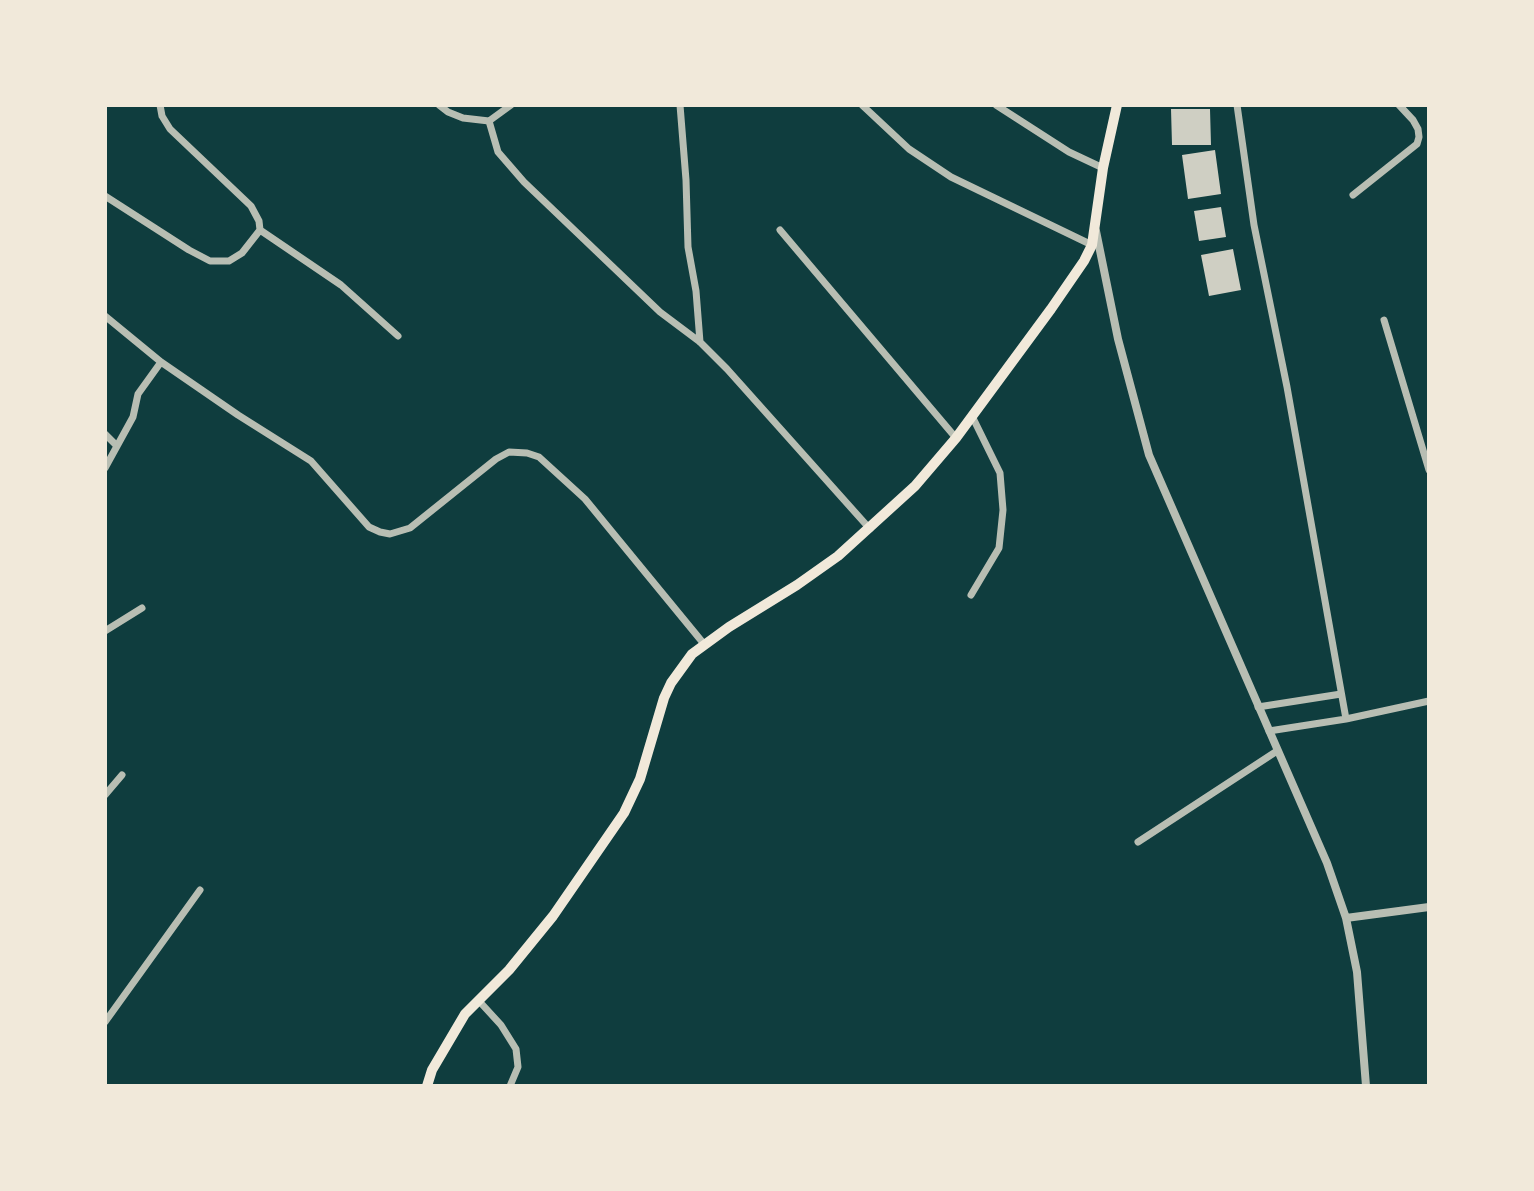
<!DOCTYPE html>
<style>
body{margin:0}
#map{position:relative;width:1534px;height:1191px;overflow:hidden;background:#0f3d3e;font-family:Arial,sans-serif}
canvas{display:block}
.frame{position:absolute;inset:0;border:107px solid #f1e9da;pointer-events:none}
</style>
<div id="map">
<canvas width="1534" height="1191"></canvas>
<div class="frame"></div>
</div>
<script>
const c = document.querySelector('canvas').getContext('2d');
c.lineJoin = 'round';
function fillPath(path, color) { c.fillStyle = color; c.fill(path, 'evenodd'); }
const toPath = rows => new Path2D(rows.map(r => 'M' + r).join(''));
function stroke(path, color, width, dash) { c.strokeStyle = color; c.lineWidth = width; c.lineCap = dash ? 'butt' : 'round'; c.setLineDash(dash || []); c.stroke(path); }
const building = toPath([
 [1171,109,1210,109,1211,145,1172,145],
 [1215,150,1221,194,1188,199,1182,155],
 [1221,207,1226,237,1199,241,1194,211],
 [1233,249,1241,290,1209,296,1201,255]
]);
const minor = toPath([
 [439,105,448,112,463,118,489,121,511,105],
 [680,105,686,180,688,247,696,291,700,342],
 [862,105,909,149,951,177,1092,245],
 [996,105,1069,152,1103,168],
 [1237,105,1254,225,1287,387,1346,719],
 [489,121,498,152,524,182,660,312,700,342,727,369,870,529],
 [1353,195,1417,144,1419,137,1418,129,1413,120,1399,105],
 [105,196,189,250,210,261,229,261,242,253,260,230,259,221,251,206,170,129,162,116,160,105],
 [260,230,341,285,398,336],
 [780,230,956,438],
 [105,316,161,362,238,415,311,461,369,527,380,532,390,534,410,528,496,459,509,452,527,453,539,457,585,499,704,644],
 [1384,320,1429,470],
 [105,434,117,446],
 [105,468,133,417,138,394,161,362],
 [971,595,999,548,1003,510,1000,473,972,416],
 [105,631,142,608],
 [1258,707,1341,694],
 [1269,731,1346,719,1429,701],
 [105,795,122,775],
 [1138,842,1277,751],
 [479,1001,501,1025,516,1049,518,1067,510,1086],
 [105,1022,200,890]
]);
const tertiary = toPath([
 [1096,231,1118,339,1149,455,1327,863,1346,918,1357,972,1366,1086],
 [1346,918,1429,907]
]);
const secondary = toPath([
 [427,1086,432,1070,465,1014,509,970,553,916,624,813,640,779,664,698,671,683,692,654,729,627,797,585,838,556,915,486,956,438,1051,309,1084,261,1092,245,1103,168,1117,105]
]);
fillPath(building, '#cfcfc3');
stroke(minor, '#b8beb3', 7);
stroke(tertiary, '#b8beb3', 8);
stroke(secondary, '#f1e9da', 10);
</script>
